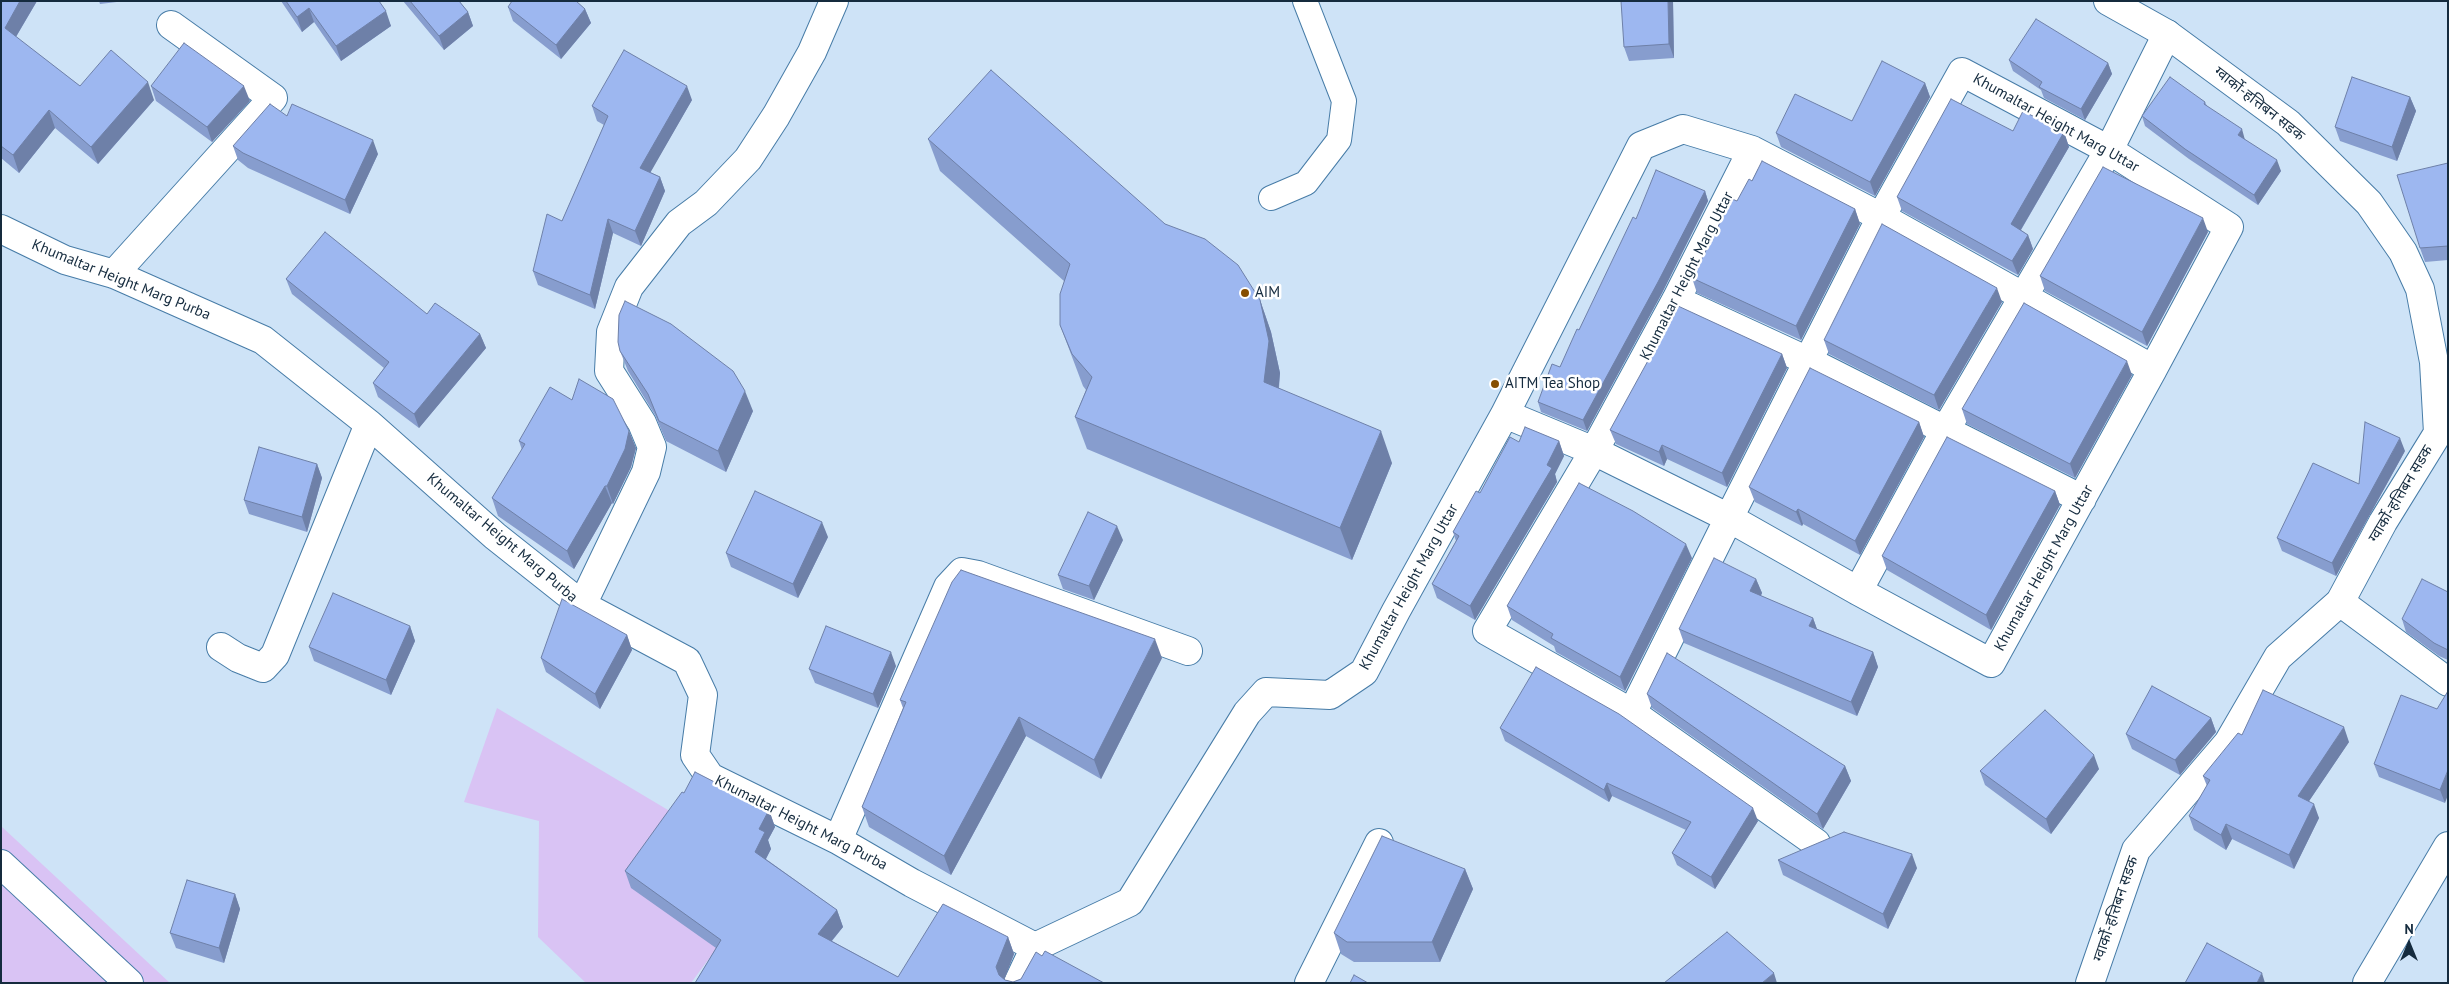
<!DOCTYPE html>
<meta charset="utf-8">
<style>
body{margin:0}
#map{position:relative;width:2449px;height:984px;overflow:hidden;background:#cee3f7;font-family:"PT Sans",sans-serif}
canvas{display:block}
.frame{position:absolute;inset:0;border:2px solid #152b3e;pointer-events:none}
.north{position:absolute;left:2384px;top:919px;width:50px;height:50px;-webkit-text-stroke:4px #fff;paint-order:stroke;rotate:0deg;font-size:14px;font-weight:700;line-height:20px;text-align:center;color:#152b3e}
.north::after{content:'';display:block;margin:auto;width:18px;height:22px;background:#152b3e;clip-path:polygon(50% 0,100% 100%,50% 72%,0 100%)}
</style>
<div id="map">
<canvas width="2449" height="984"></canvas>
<div class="frame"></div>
<div class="north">N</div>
</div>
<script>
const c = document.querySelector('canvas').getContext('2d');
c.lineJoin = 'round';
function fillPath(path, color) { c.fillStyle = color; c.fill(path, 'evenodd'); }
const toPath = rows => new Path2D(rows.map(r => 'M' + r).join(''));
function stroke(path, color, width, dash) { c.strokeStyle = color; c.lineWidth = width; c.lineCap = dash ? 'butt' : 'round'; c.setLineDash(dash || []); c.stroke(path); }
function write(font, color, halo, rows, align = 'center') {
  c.font = font + ' "PT Sans","Noto Sans Devanagari",sans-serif'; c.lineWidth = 5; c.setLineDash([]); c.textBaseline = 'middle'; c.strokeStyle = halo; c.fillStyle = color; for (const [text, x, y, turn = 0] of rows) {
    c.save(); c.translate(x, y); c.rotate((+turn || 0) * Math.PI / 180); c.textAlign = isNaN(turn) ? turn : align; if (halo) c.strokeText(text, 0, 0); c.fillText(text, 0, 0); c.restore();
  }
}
const green = toPath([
 [497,708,668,810,725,937,691,983,586,983,538,937,539,821,464,802],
 [1,826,170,983,1,983]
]);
const service = toPath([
 [1271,198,1306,183,1339,140,1344,101,1305,1]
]);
const minor = toPath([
 [1,229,65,260,114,274,263,340,369,424,495,536,582,605,687,661,703,695,695,755,710,777,838,840,912,883,1035,947],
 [114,274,273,98,171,25],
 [1676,300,1808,361,2082,499],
 [1505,414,1641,146,1683,129,1752,150],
 [1858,591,1946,429,2109,150,2167,34],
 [582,605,646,472,652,447,642,423,609,371,611,332,629,287,679,223,706,203,748,159,776,116,812,52,834,1],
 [221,647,238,658,263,668,275,655,369,424],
 [1632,713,1816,843],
 [838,840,948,587,962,572,978,575,1188,651],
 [1,864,129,983],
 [1018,983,1035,947,1130,902,1247,713,1266,692,1330,695,1364,672,1396,611,1505,414,1594,451,1487,631,1632,713,1729,518,1808,361,1881,217,2153,369,2229,227,2109,150,1962,72,1881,217,1752,150,1676,300,1594,451,1729,518,1858,591,1991,663,2153,369],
 [1309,983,1379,843],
 [2367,983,2448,846]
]);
const tertiary = toPath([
 [2340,602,2448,682]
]);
const secondary = toPath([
 [2090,983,2136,850,2228,743,2278,657,2340,602,2383,522,2438,433,2434,362,2420,289,2403,252,2369,203,2288,123,2167,34,2108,1]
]);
const wall = toPath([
 [1,1,37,1,16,37,80,86,154,100,98,164,55,128,19,173,1,158],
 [99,1,125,1,100,4],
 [281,1,379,1,391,26,341,61,314,22,302,32],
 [403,1,459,1,468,12,473,26,444,50],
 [1673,1,1674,58,1629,61,1624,47],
 [508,7,585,9,591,23,561,59,513,21],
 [2009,60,2108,63,2112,74,2085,120,2044,98,2041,90,2013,71],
 [1925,83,1930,97,1875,196,1781,147,1776,133,1852,121],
 [151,86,250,101,212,142,156,101],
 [2410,97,2416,111,2397,161,2340,141,2335,127],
 [692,100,650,172,660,177,665,191,641,246,613,233,595,309,538,285,533,271,562,221,604,125,597,121,592,106],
 [2205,102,2207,106,2281,171,2258,205,2189,159,2145,126,2142,116],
 [287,116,378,154,350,214,248,168,238,160,233,146],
 [2013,131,2064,132,2069,147,2021,230,2028,235,2033,249,2018,275,1902,211,1897,197],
 [928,139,1165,224,1260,300,1271,332,1280,373,1279,388,1392,463,1352,560,1087,449,1075,417,1086,390,1083,386,1060,325,1064,281,940,171],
 [2448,163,2448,260,2425,262,2420,248],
 [1705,191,1708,201,1662,293,1587,431,1541,412,1538,402,1560,367,1636,219],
 [1737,201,1855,209,1860,224,1801,340,1697,293,1692,278],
 [2208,232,2147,346,2045,291,2040,276],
 [286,279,427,314,480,334,486,348,419,428,378,397,373,383,384,368,292,294],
 [2002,302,1939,410,1829,354,1824,340],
 [620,351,753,411,726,472,666,441,655,415,628,371],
 [1782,354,1787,368,1727,487,1667,459,1664,466,1616,444,1610,430],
 [2132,375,2075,478,1967,424,1962,409],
 [1919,422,1924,437,1860,555,1803,524,1802,526,1755,502,1749,487],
 [629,431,636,448,631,467,613,504,612,503,574,569,498,516,492,498,522,450,519,441],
 [1559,441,1564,456,1555,474,1557,482,1475,620,1437,598,1432,584,1456,541,1453,532,1480,493,1519,442],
 [2405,451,2336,576,2282,551,2277,538,2359,484],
 [317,464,322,478,307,532,249,514,244,500],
 [2055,491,2060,505,1991,630,1887,570,1882,556],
 [828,537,798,598,731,567,726,553],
 [1123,540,1094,600,1063,589,1058,575],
 [1692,558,1625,691,1556,652,1554,646,1512,620,1507,606],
 [1756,579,1762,593,1761,596,1813,618,1817,629,1873,652,1878,667,1857,716,1684,643,1679,629],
 [2448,592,2448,660,2439,656,2406,632,2402,619],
 [410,626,415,641,391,695,314,661,309,647],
 [627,635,632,650,600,709,546,672,541,658],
 [1162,658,1101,779,1026,736,951,875,869,827,862,807,903,708,900,700],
 [896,666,878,708,815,683,809,669],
 [1647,694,1845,766,1851,781,1823,829,1652,708],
 [2437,709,2445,803,2379,777,2374,764],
 [2211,718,2216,732,2180,775,2132,749,2126,734],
 [1500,728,1758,821,1715,889,1677,865,1672,853,1686,830,1612,796,1609,802,1505,741],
 [2242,735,2349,742,2309,801,2319,818,2294,869,2232,839,2226,850,2194,830,2189,816,2207,786,2203,776],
 [2099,769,2051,834,1985,785,1980,771],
 [684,793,769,810,775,827,768,840,771,849,766,859,837,910,843,927,832,941,898,977,1008,937,1014,954,1004,980,1005,980,1013,982,1021,979,1042,956,1104,983,695,983,716,948,631,888,625,871],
 [1778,860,1917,868,1888,929,1783,875],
 [1465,869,1473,889,1440,962,1354,962,1341,954,1334,933],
 [235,894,240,909,224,963,176,948,170,933]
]);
const shadedWall = toPath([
 [20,1,37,1,11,45,5,28],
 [1668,1,1673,1,1674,58,1669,44],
 [309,8,314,22,302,32,297,17],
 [585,9,591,23,561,59,556,45],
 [386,11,391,26,341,61,336,46],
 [468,12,473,26,444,50,439,36],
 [2108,63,2112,74,2085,120,2081,109],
 [148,82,154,100,98,164,91,147],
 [1925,83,1930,97,1875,196,1870,182],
 [244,86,250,101,212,142,207,127],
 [687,86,692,100,645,182,640,168],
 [2410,97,2416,111,2397,161,2392,147],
 [49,110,55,128,19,173,13,155],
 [2242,129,2245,140,2238,135],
 [2064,132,2069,147,2016,238,2011,224],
 [373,140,378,154,350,214,345,200],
 [2277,160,2281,171,2258,205,2254,195],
 [660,177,665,191,641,246,635,231],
 [1705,191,1708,201,1662,293,1587,431,1583,420],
 [1855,209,1860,224,1801,340,1796,326],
 [2203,218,2208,232,2147,346,2142,332],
 [608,219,613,233,595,309,590,295],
 [2028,235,2033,249,2018,275,2012,261],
 [1997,288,2002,302,1939,410,1934,395],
 [1260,300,1271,332,1280,373,1276,414,1264,382],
 [480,334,486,348,419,428,414,414],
 [1782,354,1787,368,1727,487,1722,473],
 [2127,361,2132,375,2075,478,2070,464],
 [745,391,753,411,726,472,718,451],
 [1919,422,1924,437,1860,555,1855,541],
 [629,431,636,448,631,467,613,504,607,486],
 [1381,431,1392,463,1352,560,1340,528],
 [2400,438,2405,451,2336,576,2332,563],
 [1559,441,1564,456,1555,474,1557,482,1475,620,1470,606],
 [1662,445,1667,459,1664,466,1659,452],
 [317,464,322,478,307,532,302,517],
 [605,486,612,503,574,569,567,551],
 [2055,491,2060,505,1991,630,1986,615],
 [1798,509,1803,524,1802,526,1796,512],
 [822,522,828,537,798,598,793,584],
 [1117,526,1123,540,1094,600,1089,586],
 [1686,544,1692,558,1625,691,1620,677],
 [1756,579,1762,593,1755,606,1750,591],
 [1813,618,1818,632,1809,626],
 [410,626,415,641,391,695,386,680],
 [627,635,632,650,600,709,595,694],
 [1155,639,1162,658,1101,779,1094,760],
 [891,652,896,666,878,708,873,694],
 [1873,652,1878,667,1857,716,1851,702],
 [1019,717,1026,736,951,875,944,856],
 [2211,718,2216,732,2180,775,2175,760],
 [2344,727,2349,742,2303,810,2298,796],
 [2094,755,2099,769,2051,834,2046,819],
 [1845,766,1851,781,1823,829,1817,814],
 [2448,770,2448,795,2445,803,2440,790],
 [1607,783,1612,796,1609,802,1604,790],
 [2314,804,2319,818,2294,869,2289,855],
 [1753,808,1758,821,1715,889,1711,877],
 [769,810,775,827,768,840,771,849,761,868,755,852,759,829],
 [2226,824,2232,839,2226,850,2221,835],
 [1912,854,1917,868,1888,929,1883,914],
 [1465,869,1473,889,1440,962,1432,942],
 [235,894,240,909,224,963,219,948],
 [837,910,843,927,824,950,818,934],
 [1008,937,1014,954,1003,983,1002,983,996,967],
 [1774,973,1777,983,1762,983],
 [2262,973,2265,983,2257,983]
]);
const building = toPath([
 [1,1,20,1,5,28,80,86,111,50,148,82,91,147,49,110,13,155,1,146,1,1],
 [286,1,379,1,386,11,336,46,309,8,297,17,286,1],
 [410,1,459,1,468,12,439,36,410,1],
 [512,1,576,1,585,9,556,45,508,7,512,1],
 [1621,1,1668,1,1669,44,1624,47,1621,1],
 [2036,19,2108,63,2081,109,2039,87,2042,82,2009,60,2036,19],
 [184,43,244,86,207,127,151,86,184,43],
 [624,50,687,86,640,168,660,177,635,231,608,219,590,295,533,271,547,214,562,221,608,116,592,106,624,50],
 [1882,61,1925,83,1870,182,1776,133,1795,94,1852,121,1882,61],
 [991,70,1165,224,1205,239,1238,265,1260,300,1269,341,1264,382,1381,431,1340,528,1075,417,1092,377,1072,354,1060,325,1060,294,1070,264,928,139,991,70],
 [2170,77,2205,102,2204,104,2242,129,2238,135,2277,160,2254,195,2185,149,2142,116,2170,77],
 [2352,77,2410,97,2392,147,2335,127,2352,77],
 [1951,99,2013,131,2023,111,2064,132,2011,224,2028,235,2012,261,1897,197,1951,99],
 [270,104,287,116,292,104,373,140,345,200,243,153,233,146,270,104],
 [1762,161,1855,209,1796,326,1692,278,1732,199,1737,201,1749,179,1752,181,1762,161],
 [2448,163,2448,246,2420,248,2397,175,2448,163],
 [2103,167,2203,218,2142,332,2040,276,2103,167],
 [1656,170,1705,191,1658,282,1583,420,1538,402,1552,364,1560,367,1577,329,1579,330,1633,217,1636,219,1656,170],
 [1882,224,1997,288,1934,395,1824,340,1882,224],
 [325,232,427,314,435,303,480,334,414,414,373,383,389,362,286,279,325,232],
 [625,301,671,324,733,371,745,391,718,451,659,421,648,394,620,351,618,342,619,315,625,301],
 [2024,303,2127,361,2070,464,1962,409,2024,303],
 [1678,306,1782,354,1722,473,1662,445,1659,452,1610,430,1678,306],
 [1810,368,1919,422,1855,541,1798,509,1796,512,1749,487,1810,368],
 [579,379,613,399,629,431,625,449,607,486,605,486,567,551,492,498,525,444,519,441,550,387,572,400,579,379],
 [2365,422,2400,438,2332,563,2277,538,2313,463,2359,484,2365,422],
 [1525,427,1559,441,1547,465,1552,468,1470,606,1432,584,1459,536,1453,532,1476,491,1480,493,1510,437,1519,442,1525,427],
 [1947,437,2055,491,1986,615,1882,556,1947,437],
 [259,447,317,464,302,517,244,500,259,447],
 [1579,483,1633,511,1686,544,1620,677,1551,638,1553,634,1507,606,1579,483],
 [755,491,822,522,793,584,726,553,755,491],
 [1088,512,1117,526,1089,586,1058,575,1088,512],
 [1714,558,1756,579,1750,591,1813,618,1809,626,1873,652,1851,702,1679,629,1714,558],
 [961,570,1155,639,1094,760,1019,717,944,856,862,807,906,702,900,700,952,582,961,570],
 [2422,579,2448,592,2448,650,2434,643,2402,619,2422,579],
 [333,593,410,626,386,680,309,647,333,593],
 [562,599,627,635,595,694,541,658,562,599],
 [826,626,891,652,873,694,809,669,826,626],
 [1667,653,1845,766,1817,814,1647,694,1667,653],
 [1536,667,1619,714,1753,808,1711,877,1672,853,1691,822,1607,783,1604,790,1500,728,1536,667],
 [2152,686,2211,718,2175,760,2126,734,2152,686],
 [2263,690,2344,727,2298,796,2314,804,2289,855,2226,824,2221,835,2189,816,2210,780,2203,776,2238,733,2242,735,2263,690],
 [2448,691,2448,770,2440,790,2374,764,2401,695,2437,709,2448,691],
 [2045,710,2094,755,2046,819,1980,771,2045,710],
 [695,772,769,810,759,829,765,832,755,852,837,910,818,934,898,977,943,904,1008,937,996,967,999,975,1005,980,1013,982,1021,979,1036,952,1042,956,1045,951,1104,983,695,983,721,940,625,871,682,792,684,793,695,772],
 [1844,832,1912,854,1883,914,1778,860,1844,832],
 [1382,836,1465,869,1432,942,1347,942,1334,933,1382,836],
 [187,880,235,894,219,948,170,933,187,880],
 [1727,932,1774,973,1762,983,1664,983,1727,932],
 [2207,943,2262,973,2257,983,2185,983,2207,943],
 [1354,975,1368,983,1350,983,1354,975]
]);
const markers = [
 [1245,293,5,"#864e00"],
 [1495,384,5,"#864e00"]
];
const streetNames = [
 ["ग्वार्को-हत्तिबन सडक",2259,104,38],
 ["Khumaltar Height Marg Uttar",2056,123,29],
 ["Khumaltar Height Marg Uttar",1687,276,-63],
 ["Khumaltar Height Marg Purba",121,280,22],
 ["ग्वार्को-हत्तिबन सडक",2401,494,-59],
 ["Khumaltar Height Marg Purba",502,538,40],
 ["Khumaltar Height Marg Uttar",2044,568,-61],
 ["Khumaltar Height Marg Uttar",1409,587,-61],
 ["Khumaltar Height Marg Purba",801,823,27],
 ["ग्वार्को-हत्तिबन सडक",2116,909,-71]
];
const poiNames = [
 ["AIM",1255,293],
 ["AITM Tea Shop",1505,384]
];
fillPath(green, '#d9c3f4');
stroke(service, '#477ca7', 26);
stroke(minor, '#477ca7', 30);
stroke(tertiary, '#477ca7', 30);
stroke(secondary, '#477ca7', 30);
stroke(service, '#fff', 24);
stroke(minor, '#fff', 28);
stroke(tertiary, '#fff', 28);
stroke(secondary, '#fff', 28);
fillPath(wall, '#879dce');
fillPath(shadedWall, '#6e80a8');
fillPath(building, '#9db7f0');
stroke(building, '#6e80a8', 1);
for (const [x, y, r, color] of markers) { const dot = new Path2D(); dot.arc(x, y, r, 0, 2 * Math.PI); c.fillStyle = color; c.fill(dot); stroke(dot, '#fff', 2); }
write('15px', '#152b3e', '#fff', streetNames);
write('15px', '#152b3e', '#fff', poiNames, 'left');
</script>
